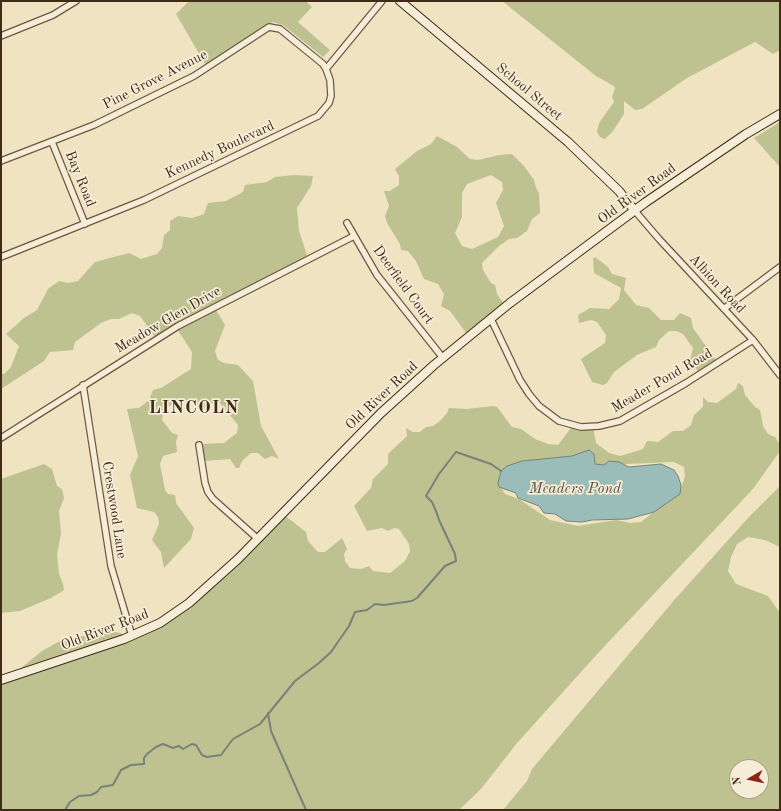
<!DOCTYPE html>
<style>
body{margin:0}
#map{position:relative;width:781px;height:811px;overflow:hidden;background:#efe3c2;font-family:"Old Standard TT",serif}
canvas{display:block}
.frame{position:absolute;inset:0;border:2px solid #402b18;pointer-events:none}
.north{position:absolute;left:729px;top:759px;width:40px;height:40px;box-sizing:border-box;background:#f5edd7;border:1px solid #ad9f8b;border-radius:50%;rotate:261deg;font-size:11px;font-weight:700;line-height:16px;text-align:center;color:#402b18}
.north::after{content:'';display:block;margin:auto;width:14px;height:18px;background:#8f2418;clip-path:polygon(50% 0,100% 100%,50% 72%,0 100%)}
</style>
<div id="map">
<canvas width="781" height="811"></canvas>
<div class="frame"></div>
<div class="north">N</div>
</div>
<script>
const c = document.querySelector('canvas').getContext('2d');
c.lineJoin = 'round';
function fillPath(path, color) { c.fillStyle = color; c.fill(path, 'evenodd'); }
const toPath = rows => new Path2D(rows.map(r => 'M' + r).join(''));
function stroke(path, color, width, dash) { c.strokeStyle = color; c.lineWidth = width; c.lineCap = dash ? 'butt' : 'round'; c.setLineDash(dash || []); c.stroke(path); }
function write(font, color, halo, rows, align = 'center') {
  c.font = font + ' "Old Standard TT",serif'; c.lineWidth = 3.5; c.setLineDash([]); c.textBaseline = 'middle'; c.strokeStyle = halo; c.fillStyle = color; for (const [text, x, y, turn = 0] of rows) {
    c.save(); c.translate(x, y); c.rotate((+turn || 0) * Math.PI / 180); c.textAlign = isNaN(turn) ? turn : align; if (halo) c.strokeText(text, 0, 0); c.fillText(text, 0, 0); c.restore();
  }
}
const green = toPath([
 [189,1,306,1,312,7,298,22,330,50,323,57,283,25,273,22,208,69,176,14],
 [502,1,780,1,780,50,773,54,755,42,687,78,642,109,635,110,624,101,624,114,613,131,605,139,600,137,597,132,599,123,614,102,612,97,615,88,614,86,596,76],
 [780,122,780,167,754,138],
 [437,136,457,147,470,159,478,160,499,155,512,154,524,166,534,180,536,188,539,193,540,213,532,219,527,231,517,238,509,239,499,246,482,263,483,270,491,283,495,285,497,294,506,307,470,338,450,311,441,306,444,294,438,284,424,279,416,261,408,251,401,250,400,244,387,223,385,216,389,206,384,191,390,191,399,185,399,176,395,169,417,151,431,144],
 [491,175,502,182,503,190,496,203,504,226,498,237,472,249,462,246,455,233,462,217,462,193,467,184],
 [294,175,313,176,311,186,297,208,299,231,309,261,216,310,225,325,215,351,218,360,224,363,238,365,253,381,261,426,279,459,272,456,265,459,258,453,251,453,242,461,239,468,236,468,230,459,204,461,202,444,224,443,237,433,238,425,219,402,209,404,199,412,195,403,188,401,173,404,164,409,162,420,172,433,178,435,176,442,177,452,163,456,160,464,165,490,168,494,175,495,176,503,194,528,191,539,164,568,161,552,152,540,159,524,158,517,154,512,137,508,130,475,138,456,127,409,139,408,149,400,153,390,161,388,191,369,192,352,177,329,156,338,140,316,132,313,119,319,111,319,101,323,75,342,73,350,50,352,44,361,1,389,1,373,4,374,11,367,19,346,6,334,24,318,37,310,48,289,59,281,68,283,78,281,95,262,129,253,141,259,157,254,162,248,164,235,170,230,170,221,178,216,192,218,204,214,208,203,226,201,243,192,245,185,267,182,275,177],
 [595,257,608,267,612,274,626,278,624,290,636,305,649,308,661,320,674,320,680,313,691,318,693,328,718,363,701,375,690,361,693,348,683,334,676,331,669,331,659,340,656,347,637,355,614,372,607,383,603,385,592,382,581,359,605,343,606,335,597,322,591,320,579,323,578,315,590,308,609,309,619,299,621,288,594,273,593,259],
 [738,383,743,386,745,395,755,407,760,410,763,426,768,434,775,437,780,445,780,451,753,489,600,651,517,743,481,789,459,810,1,810,1,680,16,672,42,651,60,641,76,637,115,632,121,633,124,639,165,621,284,515,306,532,308,541,318,552,325,552,342,538,347,549,344,554,345,561,350,568,361,569,369,566,373,571,390,573,405,561,410,551,409,544,399,529,394,528,388,531,382,528,367,531,354,506,371,488,373,479,388,464,388,454,407,436,406,428,413,432,420,432,426,427,433,426,440,421,447,413,449,408,467,409,493,406,497,407,512,427,521,429,535,439,548,444,558,445,574,424,593,426,596,443,609,453,620,456,643,449,647,441,658,442,673,431,683,431,691,425,694,415,703,407,703,397,708,402,717,403,736,389],
 [674,462,684,467,685,476,680,491,641,522,630,523,616,520,578,526,550,520,519,499,505,494,500,486,602,465],
 [44,464,52,469,57,486,62,489,64,498,59,511,61,534,57,554,59,574,63,584,64,590,51,598,20,611,1,613,1,479],
 [780,486,780,547,765,540,748,537,737,544,731,557,728,571,736,584,768,596,780,613,780,810,503,810,527,781,532,769,676,598,748,518],
 [737,767,761,767,761,791,737,791]
]);
const water = toPath([
 [589,450,594,454,595,464,604,465,609,461,619,462,629,467,661,464,674,470,678,476,681,485,680,494,654,512,628,519,592,520,582,522,566,521,555,514,544,513,539,506,518,498,516,493,499,487,498,483,501,471,507,466,522,461,572,456,589,450]
]);
const stream = toPath([
 [268,713,271,731,306,810],
 [65,810,70,802,79,796,91,795,97,792,101,787,113,785,121,770,131,765,144,764,144,758,147,754,156,747,163,744,173,748,179,746,183,749,192,744,196,745,202,755,207,757,221,755,233,739,260,724,295,681,319,663,331,652,349,626,355,612,367,610,375,604,384,605,412,601,417,598,445,566,456,561,455,554,439,520,436,511,432,502,426,496,439,474,456,452,491,464,501,471]
]);
const street = toPath([
 [1,36,53,15,76,1],
 [52,142,85,224],
 [1,161,94,125,194,76,269,27,280,29,323,64,326,69],
 [635,211,659,239,753,340,780,375],
 [347,223,377,275,443,358],
 [1,257,144,200,318,116,329,103,331,96,330,80,326,69,382,1],
 [725,308,780,267],
 [491,319,520,380,529,394,539,406,559,421,581,427,599,426,620,421,686,383,753,340],
 [83,385,111,566,132,636],
 [1,438,178,326,354,236],
 [199,445,205,483,208,492,213,499,258,539]
]);
const secondary = toPath([
 [400,1,568,142,619,191,635,211],
 [1,680,124,639,160,623,189,603,238,559,381,413,434,365,510,303,646,202,746,134,780,114]
]);
const streetNames = [
 ["Pine Grove Avenue",155,80,-27],
 ["School Street",529,92,40],
 ["Kennedy Boulevard",220,150,-25],
 ["Bay Road",80,179,68],
 ["Old River Road",637,194,-36],
 ["Albion Road",717,284,47],
 ["Deerfield Court",403,285,54],
 ["Meadow Glen Drive",168,320,-30],
 ["Meader Pond Road",662,381,-30],
 ["Old River Road",382,396,-43],
 ["Crestwood Lane",114,510,81],
 ["Old River Road",105,630,-21]
];
const waterNames = [
 ["Meaders Pond",575,489]
];
const districtNames = [
 ["LINCOLN",194,408]
];
fillPath(green, '#bec290');
fillPath(water, '#9bbdba');
stroke(water, '#778379', 1);
stroke(stream, '#778379', 2);
stroke(street, '#6c5942', 8);
stroke(secondary, '#402b18', 10);
stroke(street, '#f5edd7', 5.5);
stroke(secondary, '#f5edd7', 8);
write('14px', '#402b18', '#f5edd7', streetNames);
write('italic 15px', '#575040', '#f5edd7', waterNames);
c.letterSpacing = '1px';
write('bold 18px', '#402b18', '#f5edd7', districtNames);
c.letterSpacing = '0px';
</script>
